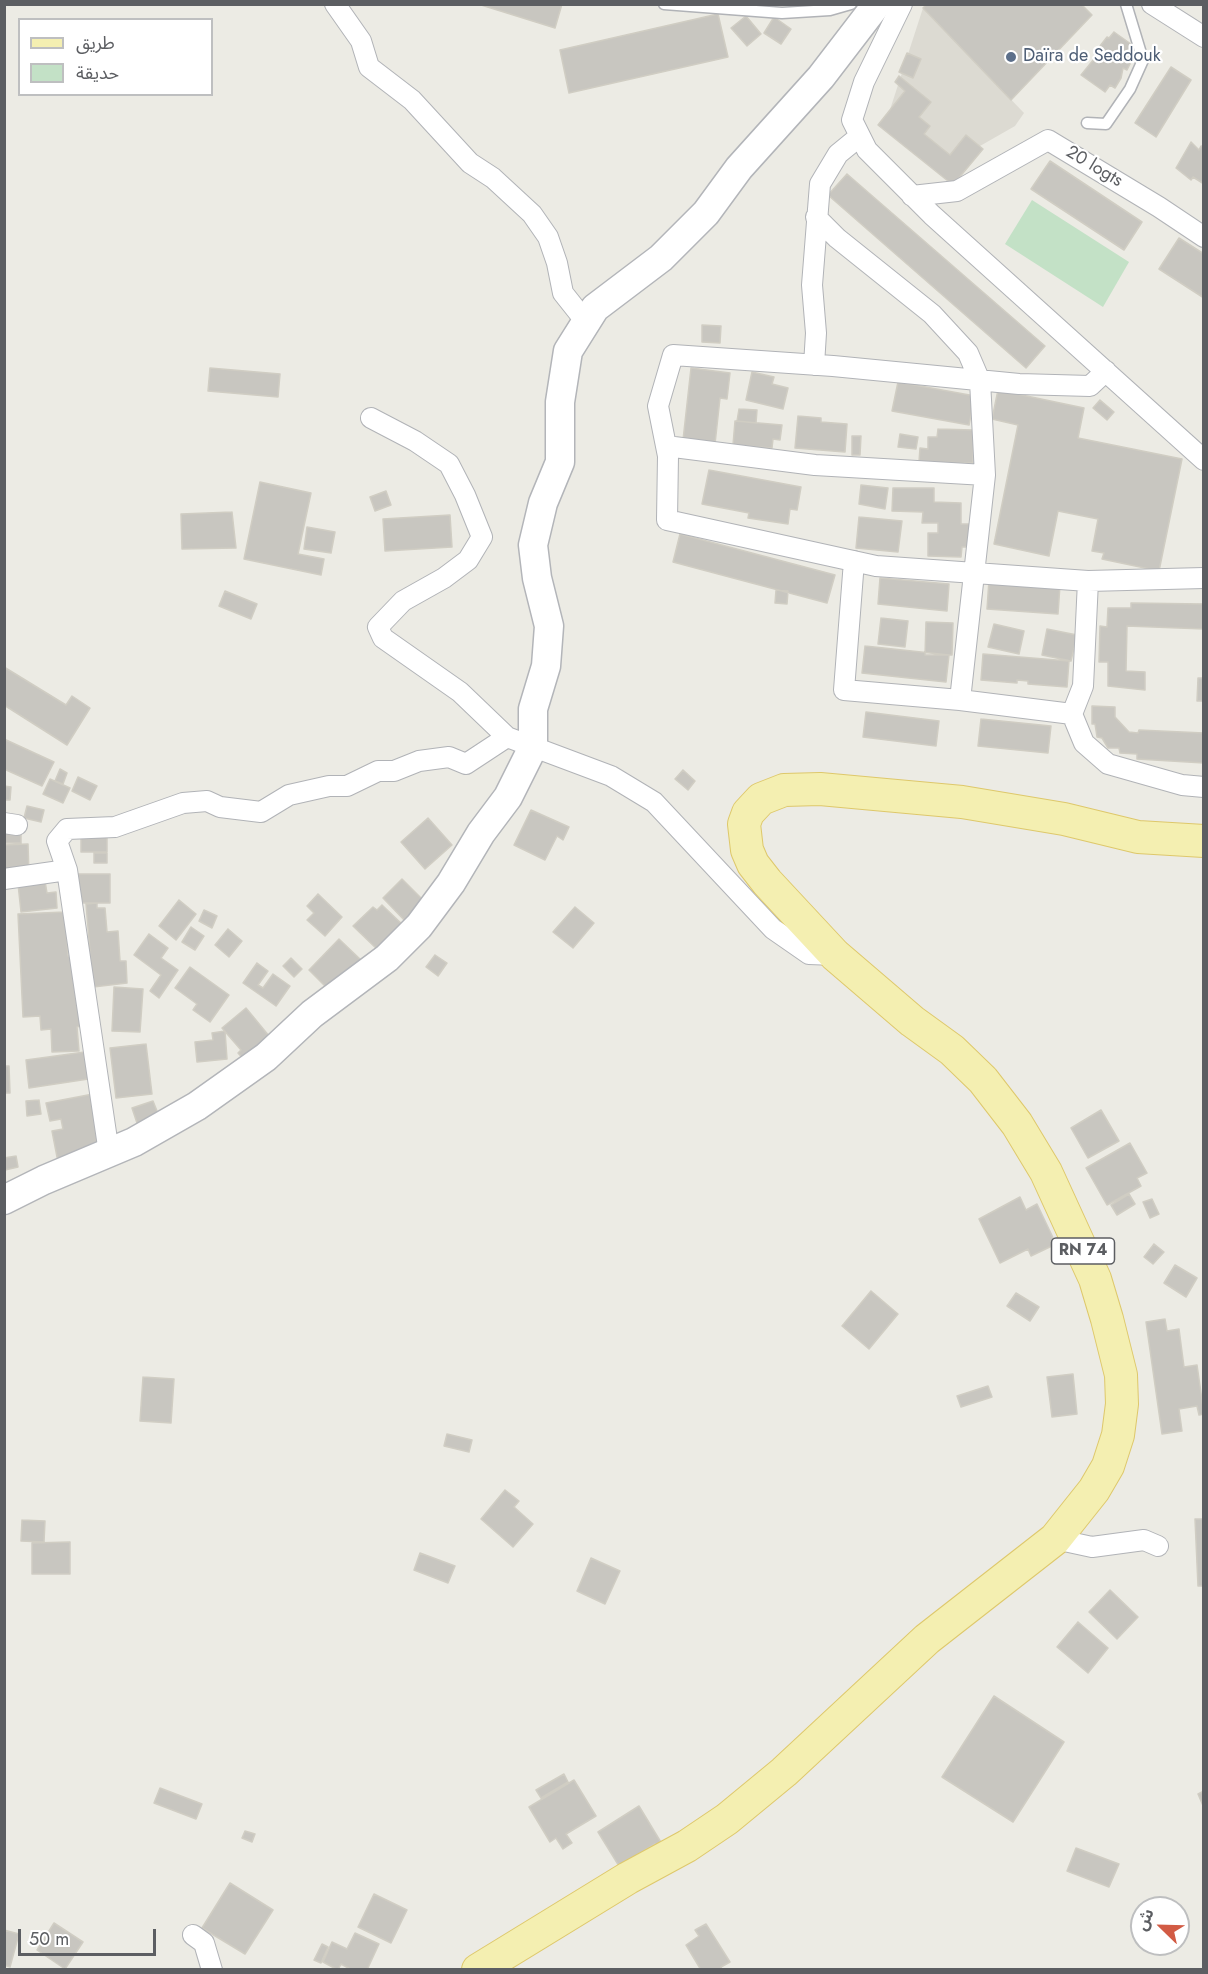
<!DOCTYPE html>
<meta charset="utf-8">
<style>
body{margin:0}
#map{position:relative;width:1208px;height:1974px;overflow:hidden;background:#ecebe4;font-family:Jost,"Noto Sans Arabic",sans-serif}
canvas{display:block}
.frame{position:absolute;inset:0;border:6px solid #5c5e62;pointer-events:none}
.legend{position:absolute;left:18px;top:18px;width:195px;height:78px;box-sizing:border-box;background:#fff;border:2px solid #bebfc0;margin:0;padding:8px 10px;list-style:none;font-size:18px;color:#5c5e62}
.legend li{display:flex;align-items:center;gap:12px;height:30px}
.legend b{width:30px;border:2px solid #bebfc0}
.north{position:absolute;left:1130px;top:1896px;width:60px;height:60px;box-sizing:border-box;background:#fff;border:2px solid #bebfc0;border-radius:50%;rotate:293deg;font-size:16px;font-weight:700;line-height:24px;text-align:center;color:#5c5e62}
.north::after{content:'';display:block;margin:auto;width:21px;height:27px;background:#d25b44;clip-path:polygon(50% 0,100% 100%,50% 72%,0 100%)}
.scale{position:absolute;left:18px;top:1929px;width:138px;height:27px;box-sizing:border-box;border:3px solid #5c5e62;border-top:0;padding-left:8px;font-size:18px;line-height:21px;white-space:nowrap;color:#5c5e62;-webkit-text-stroke:4px #fff;paint-order:stroke}
</style>
<div id="map">
<canvas width="1208" height="1974"></canvas>
<div class="frame"></div>
<ul class="legend">
<li><b style="height:8px;background:#f4efb1"></b>طريق</li>
<li><b style="height:16px;background:#c3e1c6"></b>حديقة</li>
</ul>
<div class="north">ش</div>
<div class="scale">50 m</div>
</div>
<script>
const c = document.querySelector('canvas').getContext('2d');
c.lineJoin = 'round';
function fillPath(path, color) { c.fillStyle = color; c.fill(path, 'evenodd'); }
const toPath = rows => new Path2D(rows.map(r => 'M' + r).join(''));
function stroke(path, color, width, dash) { c.strokeStyle = color; c.lineWidth = width; c.lineCap = dash ? 'butt' : 'round'; c.setLineDash(dash || []); c.stroke(path); }
function write(font, color, halo, rows, align = 'center') {
  c.font = font + ' Jost,sans-serif'; c.lineWidth = 4.5; c.setLineDash([]); c.textBaseline = 'middle'; c.strokeStyle = halo; c.fillStyle = color; for (const [text, x, y, turn = 0] of rows) {
    c.save(); c.translate(x, y); c.rotate((+turn || 0) * Math.PI / 180); c.textAlign = isNaN(turn) ? turn : align; if (halo) c.strokeText(text, 0, 0); c.fillText(text, 0, 0); c.restore();
  }
}
const education = toPath([
 [923,8,1024,113,1015,126,945,166,886,122]
]);
const green = toPath([
 [1032,200,1129,262,1103,307,1005,244]
]);
const building = toPath([
 [478,4,562,4,555,28,478,4],
 [927,4,1081,4,1092,15,1011,100,923,8,927,4],
 [718,14,728,57,569,93,560,50,718,14],
 [746,16,761,34,747,46,731,28,746,16],
 [774,17,791,29,781,44,764,33,774,17],
 [1114,32,1138,49,1135,53,1132,52,1130,56,1133,58,1127,70,1123,68,1121,78,1115,88,1110,85,1105,92,1081,75,1103,48,1100,46,1107,37,1109,38,1114,32],
 [907,53,921,59,913,78,899,72,907,53],
 [1171,67,1191,80,1156,137,1135,123,1171,67],
 [899,76,931,102,919,117,930,126,924,134,950,155,966,135,983,149,953,185,878,125,905,91,895,82,899,76],
 [1191,142,1199,150,1201,146,1204,147,1204,184,1193,177,1191,180,1176,168,1191,142],
 [1050,161,1142,222,1124,250,1031,189,1050,161],
 [847,174,1045,346,1026,368,828,195,847,174],
 [1179,238,1204,254,1204,298,1159,269,1179,238],
 [702,325,721,326,720,343,702,342,702,325],
 [210,368,280,374,278,397,208,391,210,368],
 [691,368,730,373,727,399,720,398,715,444,683,440,691,368],
 [752,372,774,377,772,384,788,388,783,409,746,400,752,372],
 [898,382,975,396,969,425,892,411,898,382],
 [998,390,1084,408,1078,438,1182,459,1159,571,1102,559,1104,553,1092,551,1098,519,1058,511,1049,556,994,544,1018,425,992,419,998,390],
 [1100,400,1114,412,1107,420,1093,408,1100,400],
 [739,409,757,410,756,423,737,421,739,409],
 [798,416,821,418,821,422,847,424,845,452,795,448,798,416],
 [735,421,782,425,780,440,773,439,772,448,733,445,735,421],
 [938,429,973,430,973,463,919,462,920,448,928,449,928,437,937,437,938,429],
 [900,434,918,437,916,449,898,447,900,434],
 [852,436,861,436,860,455,852,455,852,436],
 [709,470,801,487,797,510,790,509,788,524,748,518,749,513,702,504,709,470],
 [260,482,311,493,298,554,324,559,321,575,244,559,260,482],
 [861,485,888,488,885,509,859,504,861,485],
 [893,488,934,488,934,502,961,503,961,524,971,524,971,547,962,547,961,557,928,556,928,533,938,533,938,523,922,523,923,512,892,511,893,488],
 [386,491,391,505,375,511,370,497,386,491],
 [232,512,236,548,182,549,181,514,232,512],
 [450,515,452,547,385,551,383,519,450,515],
 [859,517,902,521,898,552,856,548,859,517],
 [307,527,335,532,331,553,304,549,307,527],
 [680,534,835,575,827,603,673,562,680,534],
 [880,578,949,584,947,611,878,604,880,578],
 [989,580,1060,585,1058,614,987,609,989,580],
 [776,590,788,591,787,604,775,603,776,590],
 [225,591,257,604,251,619,219,606,225,591],
 [1131,603,1204,604,1204,629,1127,626,1126,671,1145,672,1145,690,1108,686,1108,662,1099,662,1100,626,1107,627,1108,608,1131,608,1131,603],
 [881,618,908,621,905,647,878,644,881,618],
 [926,622,953,623,952,655,925,655,926,622],
 [994,624,1024,631,1019,654,988,647,994,624],
 [1047,629,1077,635,1071,661,1042,655,1047,629],
 [865,646,949,655,946,682,862,673,865,646],
 [983,654,1069,661,1067,687,1028,684,1028,681,1017,680,1017,683,981,680,983,654],
 [4,667,66,705,72,696,90,708,67,745,4,705,4,667],
 [1198,678,1204,678,1204,701,1197,701,1198,678],
 [1092,706,1115,707,1115,717,1129,732,1138,733,1139,730,1204,733,1204,763,1137,759,1137,754,1120,753,1119,748,1108,748,1102,738,1097,737,1095,724,1092,724,1092,706],
 [866,712,939,721,936,746,863,737,866,712],
 [981,719,1051,726,1048,753,978,746,981,719],
 [4,739,54,762,42,786,4,769,4,739],
 [60,769,67,773,63,784,55,781,60,769],
 [683,770,695,781,688,790,675,779,683,770],
 [78,777,97,786,90,800,72,791,78,777],
 [50,779,70,788,63,803,43,794,50,779],
 [4,786,11,787,10,800,4,800,4,786],
 [27,806,44,810,41,822,24,818,27,806],
 [531,810,569,827,563,840,557,836,545,860,514,845,531,810],
 [428,818,452,845,425,869,401,842,428,818],
 [4,831,21,831,21,843,4,843,4,831],
 [81,837,107,837,107,852,81,852,81,837],
 [28,844,29,876,4,876,4,845,28,844],
 [94,853,107,853,107,863,94,863,94,853],
 [77,874,110,874,110,903,77,903,77,874],
 [402,879,428,905,408,924,383,898,402,879],
 [45,881,47,893,56,892,57,908,21,912,18,884,45,881],
 [318,894,342,917,325,936,307,920,314,913,307,906,318,894],
 [179,900,196,914,176,940,159,926,179,900],
 [97,903,97,908,105,908,107,932,118,931,120,961,126,961,127,983,93,987,86,904,97,903],
 [382,905,405,927,380,952,353,926,373,907,377,910,382,905],
 [575,907,594,923,573,948,553,932,575,907],
 [204,910,217,916,212,928,199,921,204,910],
 [65,912,68,956,77,956,80,1026,77,1027,79,1051,52,1052,51,1029,41,1030,40,1016,23,1017,18,914,65,912],
 [191,927,204,936,195,950,182,942,191,927],
 [228,929,242,941,229,957,215,945,228,929],
 [149,934,168,948,161,958,178,970,159,998,150,991,161,975,134,955,149,934],
 [339,939,362,961,332,993,309,970,339,939],
 [435,955,447,963,438,976,426,967,435,955],
 [291,958,302,969,294,977,283,966,291,958],
 [257,963,268,971,258,985,263,988,273,974,290,986,276,1006,243,983,257,963],
 [190,967,229,995,210,1022,193,1010,197,1004,175,988,190,967],
 [114,987,143,989,140,1032,112,1031,114,987],
 [246,1008,274,1042,248,1064,238,1053,241,1050,222,1028,246,1008],
 [225,1031,227,1059,197,1062,195,1042,213,1040,212,1033,225,1031],
 [146,1044,152,1094,116,1098,110,1048,146,1044],
 [92,1051,95,1078,29,1088,26,1060,92,1051],
 [4,1066,9,1066,10,1093,4,1093,4,1066],
 [93,1094,104,1152,58,1162,52,1131,63,1129,61,1119,50,1121,46,1103,93,1094],
 [39,1100,41,1114,27,1116,26,1101,39,1100],
 [153,1101,159,1116,137,1123,132,1108,153,1101],
 [1101,1110,1119,1141,1088,1158,1071,1128,1101,1110],
 [1130,1143,1147,1173,1137,1178,1141,1186,1107,1205,1086,1168,1130,1143],
 [16,1156,18,1167,5,1170,4,1158,16,1156],
 [1129,1194,1135,1204,1117,1215,1111,1205,1129,1194],
 [1020,1197,1026,1210,1037,1204,1056,1244,1031,1256,1028,1249,1000,1263,979,1219,1020,1197],
 [1152,1199,1159,1214,1150,1218,1143,1202,1152,1199],
 [1154,1244,1164,1252,1153,1264,1144,1257,1154,1244],
 [1175,1265,1197,1278,1186,1297,1164,1283,1175,1265],
 [871,1291,898,1314,869,1349,842,1326,871,1291],
 [1016,1293,1039,1307,1030,1321,1007,1306,1016,1293],
 [1165,1319,1167,1331,1179,1329,1184,1367,1197,1365,1204,1414,1199,1415,1197,1406,1179,1409,1182,1431,1162,1434,1146,1322,1165,1319],
 [1073,1374,1077,1414,1052,1417,1047,1377,1073,1374],
 [143,1377,174,1379,171,1423,140,1421,143,1377],
 [988,1386,992,1397,961,1407,957,1396,988,1386],
 [447,1434,472,1440,469,1452,444,1446,447,1434],
 [505,1490,519,1501,514,1507,533,1524,513,1547,481,1519,505,1490],
 [1195,1519,1204,1519,1204,1586,1198,1586,1195,1519],
 [22,1520,45,1521,44,1542,21,1541,22,1520],
 [70,1542,70,1574,32,1574,32,1543,70,1542],
 [420,1553,455,1566,448,1583,414,1570,420,1553],
 [591,1558,620,1571,605,1604,577,1591,591,1558],
 [1110,1590,1138,1617,1117,1639,1089,1612,1110,1590],
 [1078,1622,1108,1648,1088,1673,1057,1647,1078,1622],
 [994,1696,1064,1742,1013,1822,942,1777,994,1696],
 [564,1774,568,1782,541,1798,536,1790,564,1774],
 [574,1780,596,1816,566,1834,572,1843,563,1849,556,1838,550,1842,529,1807,574,1780],
 [160,1788,202,1804,196,1819,154,1803,160,1788],
 [1204,1791,1204,1808,1198,1794,1204,1791],
 [639,1806,662,1844,657,1847,655,1844,619,1866,598,1832,639,1806],
 [245,1831,255,1834,252,1842,242,1838,245,1831],
 [1076,1848,1119,1864,1109,1887,1067,1871,1076,1848],
 [230,1883,273,1910,245,1954,202,1928,230,1883],
 [374,1894,407,1910,391,1943,358,1927,374,1894],
 [54,1923,83,1942,65,1969,37,1950,54,1923],
 [706,1924,730,1962,721,1967,722,1970,701,1970,686,1945,699,1936,695,1930,706,1924],
 [4,1930,19,1934,10,1967,4,1965,4,1930],
 [355,1933,379,1944,367,1970,352,1970,341,1964,338,1970,323,1962,332,1942,347,1949,355,1933],
 [322,1944,328,1947,321,1963,314,1960,322,1944]
]);
const lane = toPath([
 [664,4,782,13,830,10,851,4],
 [1087,123,1106,124,1130,89,1143,60,1126,4]
]);
const street = toPath([
 [335,4,361,41,369,67,412,100,470,163,493,178,532,214,548,237,557,263,563,293,586,322],
 [902,4,864,82,852,120,867,150,932,215,1204,460],
 [1152,4,1204,37],
 [912,196,957,191,1048,140,1159,207,1204,237],
 [816,217,837,238,932,314,968,353,980,381,985,475,960,700],
 [814,365,816,333,812,285,820,184,838,154,860,136],
 [1106,371,1090,386,1019,384,833,366,673,355,658,406,668,456,667,520,876,566,1088,581,1204,578],
 [371,418,415,441,449,464,465,495,482,537,468,560,444,578,403,601,378,627,383,638,460,692,507,737],
 [666,446,815,465,985,475],
 [854,561,844,690,960,700,1072,714],
 [1088,581,1083,686,1072,714,1084,743,1108,764,1182,785,1204,787],
 [4,823,17,825],
 [4,879,67,870],
 [109,1153,67,870,57,841,67,829,115,827,183,803,207,801,220,807,261,812,289,795,329,786,347,786,378,771,394,771,419,761,449,757,466,764,507,737,611,776,654,802,773,929,809,954,835,955],
 [1055,1539,1092,1547,1144,1540,1158,1546],
 [193,1935,204,1943,212,1970]
]);
const secondary = toPath([
 [4,1200,44,1180,134,1142,197,1106,266,1057,312,1014,387,958,419,926,451,883,481,833,508,797,533,747,533,709,546,666,549,626,537,578,533,545,543,503,560,462,560,402,568,351,595,308,661,258,706,213,739,168,821,77,877,4]
]);
const primary = toPath([
 [478,1970,628,1878,687,1846,727,1819,784,1772,927,1639,1055,1539,1094,1490,1108,1466,1118,1435,1122,1404,1121,1375,1107,1319,1095,1279,1046,1172,1017,1124,983,1080,952,1050,912,1021,835,955,767,882,753,864,747,850,744,824,748,813,761,799,784,790,820,789,962,802,1064,819,1138,837,1204,841]
]);
const markers = [
 [1011,57,6,"#5c6f8a"]
];
const shields = [
 [1083,1251,63]
];
const shieldNames = [
 ["RN 74",1083,1251]
];
const serviceNames = [
 ["Daïra de Seddouk",1023,57]
];
const streetNames = [
 ["20 logts",1094,167,31]
];
fillPath(education, '#dcdad2');
fillPath(green, '#c3e1c6');
fillPath(building, '#c8c6c0');
stroke(building, '#d0cdc3', 1.5);
stroke(lane, '#b1b3b7', 13);
stroke(street, '#b1b3b7', 22);
stroke(secondary, '#b3b5b9', 31);
stroke(primary, '#dec86b', 34);
stroke(lane, '#fff', 10);
stroke(street, '#fff', 20);
stroke(secondary, '#fff', 28);
stroke(primary, '#f4efb1', 32);
for (const [x, y, r, color] of markers) { const dot = new Path2D(); dot.arc(x, y, r, 0, 2 * Math.PI); c.fillStyle = color; c.fill(dot); stroke(dot, '#fff', 2); }
for (const [x, y, w] of shields) { const box = new Path2D(); box.roundRect(x - w / 2, y - 13, w, 26, 4.5); c.fillStyle = '#fff'; c.fill(box); stroke(box, '#5c5e62', 1.5); }
write('bold 16px', '#5c5e62', null, shieldNames);
write('18px', '#4e5e75', '#fff', serviceNames, 'left');
write('18px', '#5c5e62', '#fff', streetNames);
</script>
